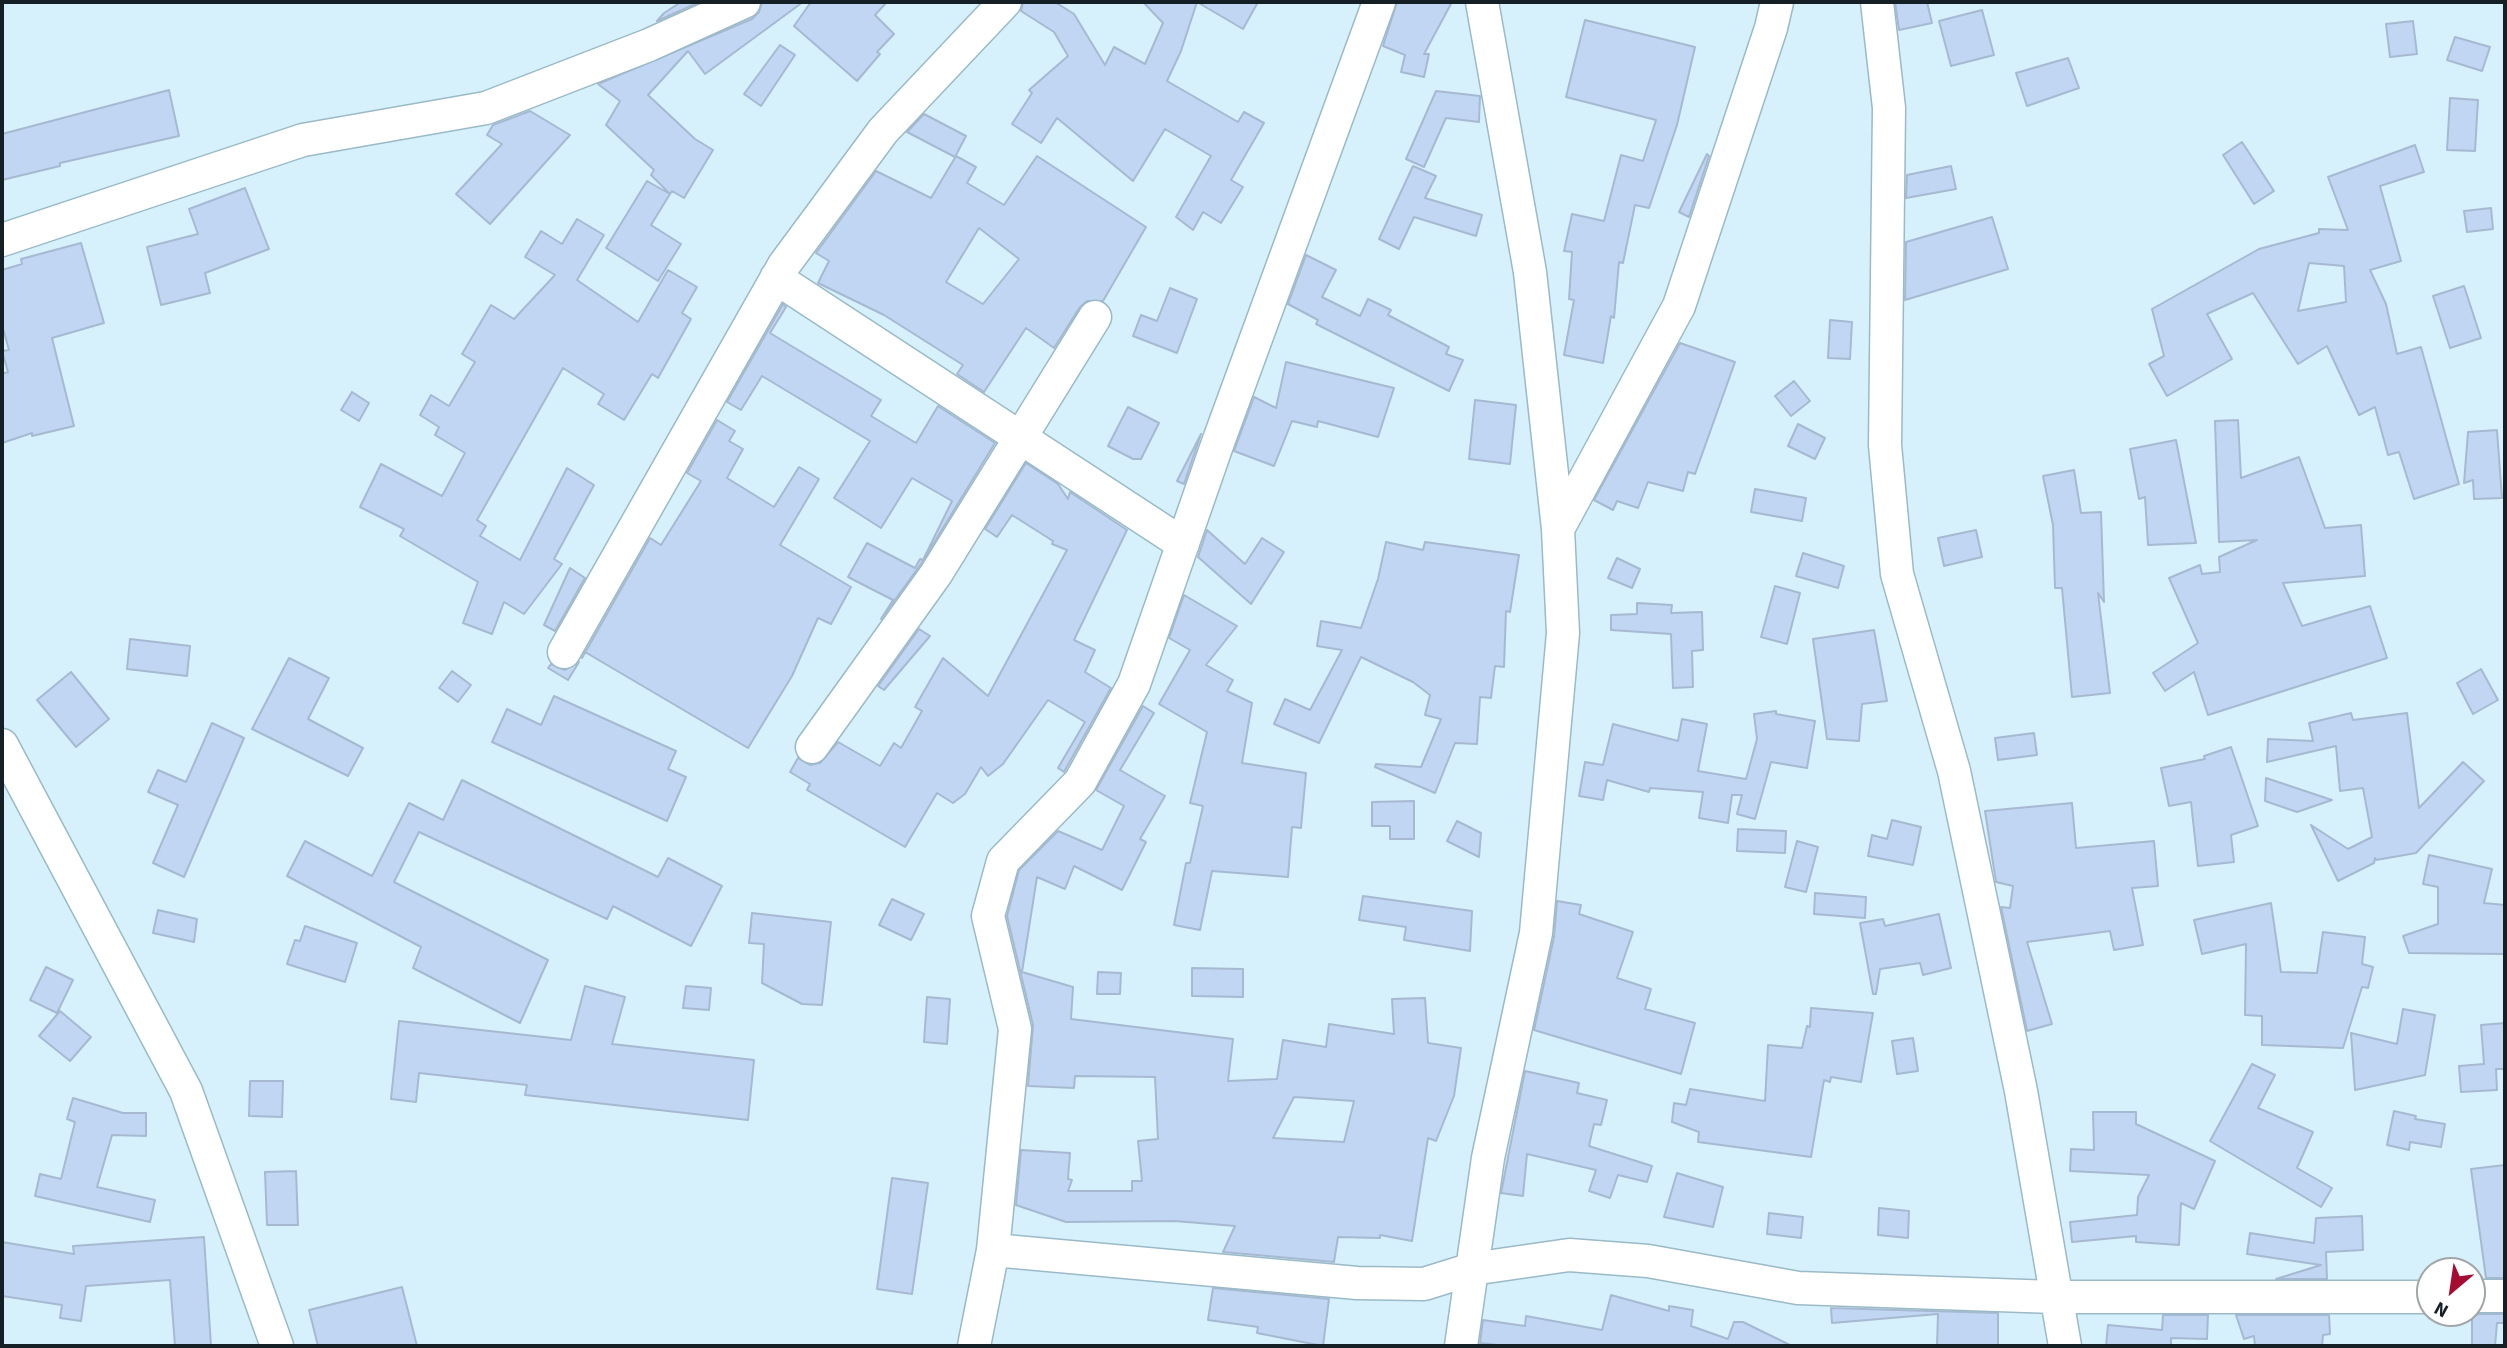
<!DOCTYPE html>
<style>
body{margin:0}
#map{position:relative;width:2507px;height:1348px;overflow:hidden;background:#d7f1fc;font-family:"Source Sans 3",sans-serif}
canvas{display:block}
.frame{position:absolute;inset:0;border:4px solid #142025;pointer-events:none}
.north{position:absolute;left:2416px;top:1257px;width:70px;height:70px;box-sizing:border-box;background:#fff;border:2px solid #a1a6a8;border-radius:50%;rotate:209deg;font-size:19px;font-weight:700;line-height:28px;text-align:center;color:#142025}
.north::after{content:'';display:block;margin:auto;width:24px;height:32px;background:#a60c31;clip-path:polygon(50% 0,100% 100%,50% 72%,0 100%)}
</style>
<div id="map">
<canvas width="2507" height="1348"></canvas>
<div class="frame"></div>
<div class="north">N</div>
</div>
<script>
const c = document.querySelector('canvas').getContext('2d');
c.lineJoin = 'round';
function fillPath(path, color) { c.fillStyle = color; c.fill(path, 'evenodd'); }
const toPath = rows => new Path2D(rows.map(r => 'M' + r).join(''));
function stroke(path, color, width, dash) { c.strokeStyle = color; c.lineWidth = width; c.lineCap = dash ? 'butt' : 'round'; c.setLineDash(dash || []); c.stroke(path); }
const building = toPath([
 [681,2,700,2,657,21,664,13,681,2],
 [762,2,803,2,705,74,688,51,648,95,695,139,713,150,684,198,672,191,670,194,651,175,654,170,606,125,620,101,598,84,752,19,759,12,762,2],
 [811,2,887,2,875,15,894,34,877,52,880,54,857,81,794,26,811,2],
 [1023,2,1055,2,1074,14,1105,65,1114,47,1145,64,1163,23,1143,2,1258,2,1243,29,1197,2,1181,51,1167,81,1238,122,1244,112,1264,123,1231,180,1243,187,1221,223,1203,212,1193,230,1176,217,1211,156,1165,129,1133,181,1057,118,1041,143,1012,124,1032,93,1029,90,1068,56,1054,32,1021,11,1023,2],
 [1397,2,1452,2,1424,54,1429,54,1424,77,1401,72,1405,55,1383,46,1397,2],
 [1895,2,1927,2,1932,23,1899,30,1895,2],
 [1982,10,1994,55,1951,66,1939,21,1982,10],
 [1585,20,1695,47,1677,125,1649,208,1635,205,1623,263,1619,262,1614,318,1611,316,1603,363,1564,355,1574,300,1569,299,1572,252,1564,251,1572,214,1604,221,1621,155,1643,161,1656,120,1566,97,1585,20],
 [2413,21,2417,54,2390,57,2386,24,2413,21],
 [2455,37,2490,47,2482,71,2447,60,2455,37],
 [780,45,795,55,761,106,744,94,780,45],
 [2068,58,2079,88,2027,106,2016,73,2068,58],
 [169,90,179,136,60,163,60,166,2,180,2,134,169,90],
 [1436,91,1480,96,1479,122,1446,118,1424,167,1406,159,1436,91],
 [2450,98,2478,100,2475,151,2447,150,2450,98],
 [530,111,570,135,490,224,456,194,502,144,487,135,493,125,530,111],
 [924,114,966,136,955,157,907,132,924,114],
 [2242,142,2274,191,2254,204,2223,155,2242,142],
 [2415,145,2424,172,2380,186,2401,261,2370,270,2386,304,2397,354,2421,347,2459,484,2414,499,2399,452,2388,455,2375,407,2359,415,2327,346,2298,364,2253,293,2207,314,2232,359,2167,396,2149,364,2164,356,2152,309,2259,249,2319,233,2319,229,2348,230,2328,177,2415,145],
 [2309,263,2344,266,2346,302,2298,311,2309,263],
 [1707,154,1709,156,1689,217,1679,212,1707,154],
 [956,156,976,167,967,183,1004,205,1037,156,1146,227,1103,301,1087,301,1080,307,1054,348,1026,328,984,392,957,374,963,365,884,315,818,283,829,261,816,253,876,171,931,198,956,156],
 [979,228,1019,259,983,304,946,282,979,228],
 [1413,166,1436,176,1425,198,1482,215,1476,236,1414,217,1399,249,1379,239,1413,166],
 [1951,166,1956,189,1906,198,1907,175,1951,166],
 [647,181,670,194,651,225,681,244,658,281,606,248,647,181],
 [245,188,269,249,205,273,210,293,161,305,147,247,198,234,189,209,245,188],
 [2491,208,2493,229,2467,232,2464,211,2491,208],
 [1992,217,2008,269,1905,300,1906,242,1992,217],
 [577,219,604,235,577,280,638,322,668,270,697,287,682,313,691,319,658,378,652,374,624,420,598,404,604,394,563,368,477,520,486,526,480,536,520,560,567,468,594,485,554,559,562,564,524,614,504,602,492,634,463,623,478,582,400,536,404,529,360,507,381,464,442,496,465,453,435,435,439,427,420,415,431,395,449,406,475,362,462,354,491,305,514,319,555,275,525,257,541,231,562,244,577,219],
 [81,243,104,323,52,338,74,426,32,436,32,433,2,443,2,374,8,372,2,351,9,350,2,325,2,270,22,264,21,259,81,243],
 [1306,255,1336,270,1322,297,1360,316,1368,299,1391,310,1388,315,1449,347,1446,354,1463,360,1449,391,1316,324,1318,320,1288,304,1306,255],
 [2464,286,2481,338,2450,348,2433,296,2464,286],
 [1170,288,1197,299,1177,353,1133,336,1141,315,1157,321,1170,288],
 [783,304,786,307,770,333,881,400,871,416,916,443,938,406,995,443,921,564,881,619,893,600,848,577,867,543,915,568,920,559,923,560,952,501,912,478,881,528,834,498,870,441,762,376,741,410,727,402,783,304],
 [1830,320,1852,322,1850,359,1828,358,1830,320],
 [1680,343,1735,362,1695,474,1688,472,1683,491,1648,482,1638,508,1617,501,1613,510,1594,500,1680,343],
 [1286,362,1394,388,1378,437,1318,421,1317,427,1292,421,1274,466,1234,451,1254,397,1276,408,1286,362],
 [1794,381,1810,401,1791,416,1775,396,1794,381],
 [352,392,369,403,359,421,341,410,352,392],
 [1475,400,1516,405,1510,464,1469,459,1475,400],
 [1128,407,1159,423,1141,459,1133,459,1108,446,1128,407],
 [717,420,735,431,729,441,743,449,727,478,774,507,799,467,819,479,780,545,851,587,831,624,818,618,792,676,748,748,585,652,582,658,650,538,661,545,701,481,687,473,717,420],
 [2238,420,2241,478,2299,457,2325,528,2361,525,2365,576,2283,583,2302,626,2370,606,2387,658,2208,715,2194,672,2165,691,2153,673,2198,643,2169,578,2200,565,2202,574,2220,572,2219,557,2257,540,2219,542,2215,421,2238,420],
 [1798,424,1825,438,1815,459,1788,446,1798,424],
 [2497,430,2502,498,2474,499,2473,480,2464,483,2468,432,2497,430],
 [1201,434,1184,484,1177,481,1201,434],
 [2176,440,2196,543,2148,545,2145,497,2139,499,2130,449,2176,440],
 [1026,463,1058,484,1068,499,1070,492,1127,530,1074,640,1095,650,1085,672,1111,688,1064,772,1058,768,1085,722,1048,700,1003,764,988,776,981,767,965,794,953,803,937,793,905,847,807,790,810,784,790,772,798,758,810,765,820,763,838,742,880,766,894,743,901,748,922,711,915,707,943,658,988,696,1067,550,1052,544,1053,541,1012,515,997,537,985,529,1026,463],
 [2074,470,2081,513,2101,512,2104,602,2098,593,2110,693,2072,697,2062,588,2055,588,2053,525,2043,476,2074,470],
 [1755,489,1806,498,1802,521,1751,512,1755,489],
 [1207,530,1245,564,1262,538,1284,552,1251,604,1198,557,1207,530],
 [1976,530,1982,557,1944,566,1938,538,1976,530],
 [1386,542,1423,550,1425,542,1519,555,1510,612,1506,611,1504,667,1495,666,1491,698,1480,697,1477,744,1455,743,1435,793,1375,767,1376,764,1421,767,1441,719,1425,715,1430,695,1413,682,1361,657,1319,743,1274,724,1285,699,1310,710,1342,650,1317,646,1321,621,1361,628,1378,579,1386,542],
 [1803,553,1844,566,1838,588,1796,576,1803,553],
 [1617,558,1640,569,1632,588,1608,578,1617,558],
 [570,568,585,578,555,631,544,625,570,568],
 [1775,586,1800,593,1787,644,1761,637,1775,586],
 [1184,595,1237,626,1206,665,1233,680,1227,691,1252,703,1242,763,1306,773,1301,828,1292,827,1288,877,1212,871,1200,930,1174,925,1186,863,1190,863,1203,806,1190,803,1207,732,1159,704,1190,650,1169,638,1184,595],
 [1637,603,1672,605,1671,613,1702,612,1703,650,1692,651,1693,687,1673,688,1671,634,1611,630,1611,615,1637,614,1637,603],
 [919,629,930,636,884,690,878,686,919,629],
 [1874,630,1887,701,1862,704,1859,741,1827,739,1813,639,1874,630],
 [130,639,190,646,187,676,127,669,130,639],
 [289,658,329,678,308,719,363,748,348,776,252,729,289,658],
 [579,662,568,680,548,668,551,664,565,670,579,662],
 [2481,669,2498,700,2473,714,2457,683,2481,669],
 [452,671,471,685,458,702,439,688,452,671],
 [71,672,109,719,76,747,37,700,71,672],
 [554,696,676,751,668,769,686,777,667,821,492,742,507,709,541,725,554,696],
 [1143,706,1154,713,1120,770,1165,796,1140,839,1146,842,1122,890,1074,866,1065,889,1037,877,1022,972,1073,987,1071,1019,1233,1039,1228,1081,1277,1079,1283,1040,1326,1047,1329,1024,1394,1034,1392,999,1425,998,1428,1043,1461,1048,1454,1096,1436,1141,1428,1138,1412,1241,1380,1235,1380,1238,1338,1237,1334,1262,1223,1252,1235,1226,1175,1221,1066,1222,1016,1205,1021,1150,1070,1153,1068,1179,1072,1180,1068,1191,1132,1191,1132,1181,1142,1181,1138,1141,1158,1139,1155,1077,1075,1076,1074,1088,1028,1086,1033,1025,1007,916,1019,870,1058,831,1102,850,1124,806,1096,790,1143,706],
 [1294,1097,1354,1101,1344,1142,1273,1138,1294,1097],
 [1776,711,1776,714,1815,721,1807,768,1771,762,1755,819,1737,814,1742,795,1732,795,1728,823,1699,818,1703,792,1650,788,1649,792,1607,780,1603,800,1579,796,1585,762,1603,765,1613,724,1678,741,1682,719,1707,724,1698,771,1746,779,1757,739,1754,714,1776,711],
 [2351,713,2353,720,2407,713,2419,808,2463,762,2484,781,2416,853,2376,860,2375,858,2374,863,2338,881,2311,825,2348,849,2372,837,2363,788,2340,791,2336,746,2267,762,2268,739,2313,741,2309,723,2351,713],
 [212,723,244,738,184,877,153,863,178,805,148,792,158,770,186,782,212,723],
 [2034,733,2037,755,1998,760,1995,738,2034,733],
 [2231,747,2258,826,2231,835,2234,862,2198,866,2191,802,2169,806,2161,768,2205,759,2204,756,2231,747],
 [2266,778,2332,800,2297,812,2265,801,2266,778],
 [462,780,658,877,668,858,722,886,691,946,613,906,607,919,419,832,394,882,548,960,520,1023,413,968,421,947,287,876,305,841,372,876,409,803,443,820,462,780],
 [1414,801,1414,839,1390,839,1390,826,1372,826,1372,802,1414,801],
 [2072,803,2076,848,2154,841,2158,886,2132,888,2143,945,2114,950,2110,931,2027,942,2052,1024,2027,1031,2001,907,2010,908,2013,886,1996,882,1985,811,2072,803],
 [1892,820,1921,827,1913,865,1868,856,1872,835,1887,839,1892,820],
 [1457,821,1481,833,1479,857,1447,841,1457,821],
 [1738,829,1786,831,1785,853,1737,851,1738,829],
 [1797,841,1818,847,1806,892,1785,887,1797,841],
 [2429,855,2492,869,2484,903,2505,905,2505,954,2409,953,2403,936,2438,924,2438,887,2423,884,2429,855],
 [1815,893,1866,897,1865,918,1814,914,1815,893],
 [1363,896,1472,911,1470,951,1404,940,1406,927,1359,920,1363,896],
 [892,899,924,914,911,940,879,925,892,899],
 [1557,901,1581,905,1579,914,1633,932,1617,978,1651,989,1645,1009,1695,1023,1681,1074,1534,1030,1554,937,1557,901],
 [2271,903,2281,972,2317,973,2323,932,2365,937,2362,964,2373,967,2368,988,2362,987,2343,1048,2262,1045,2262,1016,2245,1015,2246,944,2202,954,2194,920,2271,903],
 [158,910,197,919,194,942,153,933,158,910],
 [752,913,831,922,822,1005,802,1004,762,983,764,944,749,943,752,913],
 [1939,914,1951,968,1923,975,1920,963,1880,969,1876,994,1873,994,1860,923,1883,919,1885,926,1939,914],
 [305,926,357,943,345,982,287,964,295,940,300,941,305,926],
 [46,967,73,980,57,1013,30,1000,46,967],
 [1192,968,1243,969,1243,997,1192,996,1192,968],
 [1098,972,1121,973,1120,994,1097,994,1098,972],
 [585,986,625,997,612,1044,754,1060,748,1120,525,1095,527,1085,419,1073,416,1102,391,1099,399,1021,571,1040,585,986],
 [686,986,711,988,709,1010,683,1008,686,986],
 [927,997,950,999,947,1044,924,1042,927,997],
 [1811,1008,1873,1013,1861,1082,1831,1077,1830,1082,1824,1080,1811,1157,1698,1142,1699,1132,1672,1122,1674,1103,1686,1105,1690,1089,1765,1101,1768,1045,1802,1048,1807,1026,1810,1027,1811,1008],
 [2403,1009,2435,1015,2425,1075,2355,1090,2351,1033,2397,1044,2403,1009],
 [60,1011,91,1037,70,1061,39,1036,60,1011],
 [2505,1023,2505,1069,2496,1069,2497,1090,2461,1092,2459,1066,2484,1064,2481,1025,2505,1023],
 [1913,1038,1918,1071,1897,1074,1892,1041,1913,1038],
 [2252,1064,2275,1075,2258,1108,2313,1132,2297,1168,2332,1188,2321,1207,2210,1141,2252,1064],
 [1525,1071,1579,1083,1577,1093,1607,1100,1601,1125,1594,1124,1589,1146,1652,1166,1647,1182,1618,1175,1610,1198,1589,1191,1596,1170,1527,1154,1523,1196,1501,1193,1525,1071],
 [250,1081,283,1081,282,1117,249,1116,250,1081],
 [73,1098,123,1113,146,1113,146,1136,112,1135,97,1187,155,1200,150,1222,35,1196,40,1174,61,1179,75,1122,67,1119,73,1098],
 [2394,1111,2416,1116,2415,1119,2445,1124,2441,1147,2410,1142,2409,1150,2387,1145,2394,1111],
 [2093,1112,2136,1112,2136,1124,2215,1161,2194,1209,2181,1203,2179,1245,2136,1242,2136,1236,2072,1242,2070,1222,2137,1215,2138,1197,2149,1175,2070,1171,2071,1149,2094,1150,2093,1112],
 [2505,1165,2505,1278,2486,1278,2471,1169,2505,1165],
 [296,1171,298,1225,267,1225,265,1172,296,1171],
 [1677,1173,1723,1187,1713,1227,1664,1217,1677,1173],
 [892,1178,928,1183,912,1294,877,1289,892,1178],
 [1879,1208,1909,1211,1908,1238,1878,1235,1879,1208],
 [1769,1213,1803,1217,1801,1238,1767,1234,1769,1213],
 [2362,1216,2363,1250,2326,1252,2327,1279,2276,1279,2321,1265,2247,1254,2250,1233,2314,1243,2316,1218,2362,1216],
 [204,1237,211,1346,175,1346,170,1280,86,1286,81,1321,60,1318,62,1305,2,1296,2,1242,74,1254,73,1246,204,1237],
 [402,1287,417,1346,318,1346,309,1310,402,1287],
 [1213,1288,1329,1299,1323,1346,1257,1333,1258,1327,1208,1320,1213,1288],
 [1611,1295,1669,1311,1669,1306,1693,1310,1691,1326,1728,1339,1734,1322,1743,1322,1792,1346,1506,1346,1480,1343,1483,1320,1525,1326,1526,1316,1602,1330,1611,1295],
 [1831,1308,1998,1313,1998,1346,1937,1346,1938,1314,1832,1323,1831,1308],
 [2472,1314,2505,1314,2505,1323,2497,1323,2495,1346,2472,1346,2472,1314],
 [2163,1315,2208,1315,2207,1339,2171,1338,2171,1346,2106,1346,2108,1325,2162,1330,2163,1315],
 [2236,1315,2329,1315,2330,1334,2323,1335,2322,1346,2255,1346,2254,1336,2244,1339,2236,1315]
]);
const minor = toPath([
 [1482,2,1530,272,1558,529],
 [1877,2,1889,108,1885,445,1897,574,1954,771,2021,1091,2065,1346],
 [2,240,303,140,486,108,649,45,744,2],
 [776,278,1183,544],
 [564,652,784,265,883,131,1005,2],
 [2,745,186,1091,277,1346],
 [812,747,936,574,1095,317],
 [993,1250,1357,1283,1424,1284,1472,1269,1569,1255,1648,1261,1798,1288,2054,1297,2430,1297],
 [2472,1296,2505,1296],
 [974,1346,993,1250,1015,1029,988,916,1003,861,1080,782,1134,684,1216,448,1379,2],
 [1461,1346,1488,1158,1536,933,1563,633,1558,529,1679,306,1771,28,1777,2]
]);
fillPath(building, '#c1d6f3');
stroke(building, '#a7b9d1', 2);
stroke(minor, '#9abac7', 35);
stroke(minor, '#fff', 32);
</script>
